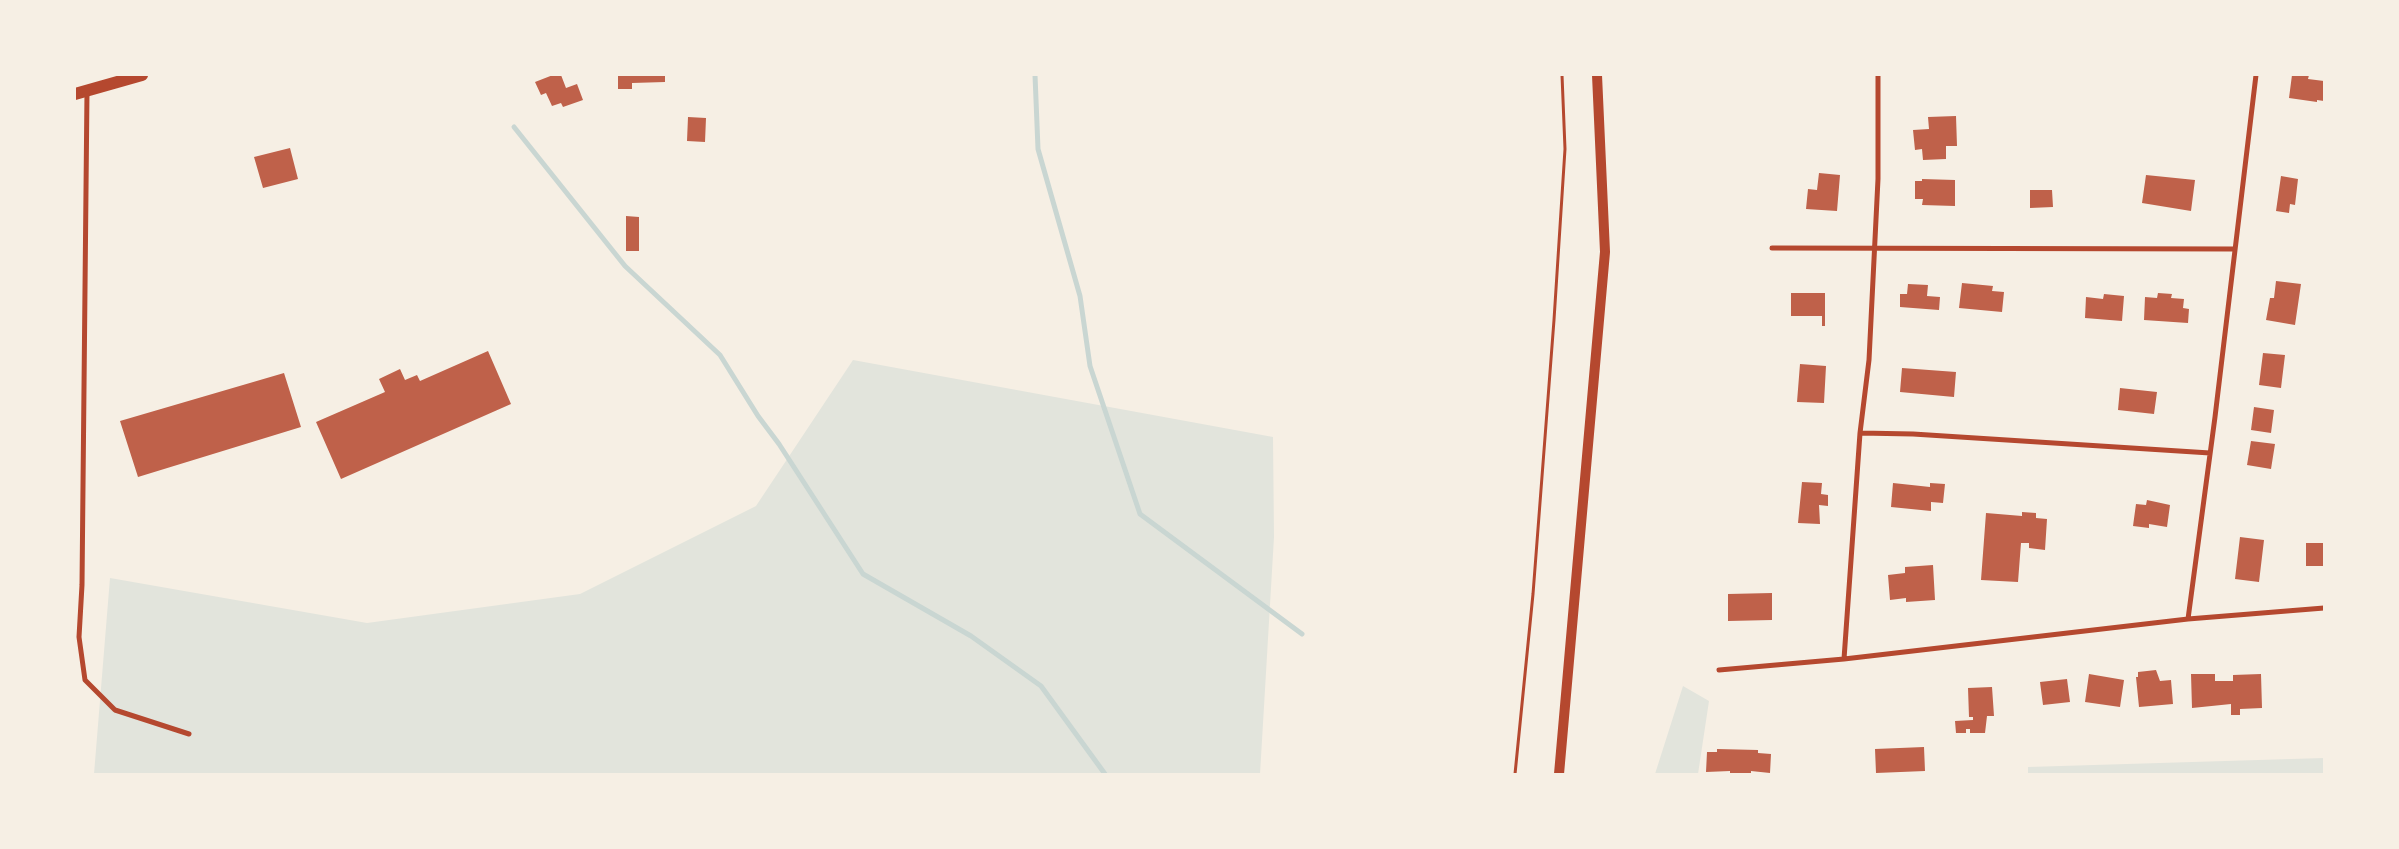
<!DOCTYPE html>
<style>
body{margin:0}
#map{position:relative;width:2399px;height:849px;overflow:hidden;background:#f6efe4;font-family:Arial,sans-serif}
canvas{display:block}
.frame{position:absolute;inset:0;border:76px solid #f6efe4;pointer-events:none}
</style>
<div id="map">
<canvas width="2399" height="849"></canvas>
<div class="frame"></div>
</div>
<script>
const c = document.querySelector('canvas').getContext('2d');
c.lineJoin = 'round';
function fillPath(path, color) { c.fillStyle = color; c.fill(path, 'evenodd'); }
const toPath = rows => new Path2D(rows.map(r => 'M' + r).join(''));
function stroke(path, color, width, dash) { c.strokeStyle = color; c.lineWidth = width; c.lineCap = dash ? 'butt' : 'round'; c.setLineDash(dash || []); c.stroke(path); }
const green = toPath([
 [853,360,1273,437,1274,537,1260,774,94,774,110,578,367,623,580,594,756,506],
 [1683,686,1709,701,1698,774,1655,774],
 [2324,758,2324,774,2028,774,2028,767]
]);
const stream = toPath([
 [1035,75,1038,149,1080,296,1090,366,1140,514,1302,634],
 [514,127,625,266,720,355,758,416,779,444,863,574,971,636,1041,686,1105,774]
]);
const building = toPath([
 [553,75,561,75,566,88,577,84,583,100,563,107,561,103,552,106,546,93,541,95,535,82],
 [618,75,665,75,665,82,632,83,632,89,618,89],
 [2292,75,2309,75,2308,79,2324,81,2324,101,2317,100,2317,102,2289,98],
 [1956,116,1957,146,1946,146,1946,159,1923,160,1922,149,1915,150,1913,130,1929,129,1928,117],
 [688,117,706,118,705,142,687,141],
 [290,148,298,179,263,188,254,157],
 [1819,173,1840,175,1837,211,1806,209,1808,189,1817,190],
 [2146,175,2195,180,2191,211,2142,203],
 [2281,176,2298,179,2295,205,2290,204,2289,213,2276,211],
 [1922,179,1955,180,1955,206,1922,205,1923,199,1915,199,1915,181,1922,181],
 [2030,190,2052,190,2053,207,2030,208],
 [626,216,639,217,639,251,626,251],
 [2276,281,2301,284,2295,325,2266,320,2270,298,2274,298],
 [1962,283,1993,286,1992,291,2004,292,2002,312,1959,308],
 [1908,284,1928,285,1927,296,1940,297,1939,310,1900,307,1900,294,1907,294],
 [1791,293,1825,293,1825,326,1822,326,1822,316,1791,316],
 [2158,293,2172,294,2171,298,2184,299,2183,308,2189,309,2188,323,2144,320,2145,297,2157,298],
 [2104,294,2124,296,2122,321,2085,318,2086,297,2103,299],
 [488,351,511,404,341,479,316,422,385,392,379,379,400,369,405,380,417,375,420,381],
 [2263,353,2285,355,2281,388,2259,385],
 [1800,364,1826,366,1824,403,1797,402],
 [1902,368,1956,372,1954,397,1900,392],
 [284,373,301,427,138,477,120,421],
 [2120,388,2157,392,2154,414,2118,410],
 [2254,407,2274,410,2271,433,2251,430],
 [2251,441,2275,444,2271,469,2247,465],
 [1802,482,1822,483,1821,494,1828,495,1828,506,1819,505,1820,524,1798,523],
 [1893,483,1930,487,1930,483,1945,484,1943,503,1931,502,1931,511,1891,507],
 [2147,500,2170,505,2167,527,2149,524,2149,528,2133,526,2136,504,2146,505],
 [2022,512,2036,513,2036,518,2047,519,2045,550,2029,548,2029,543,2021,543,2018,582,1981,580,1986,513,2022,516],
 [2240,537,2264,540,2259,582,2235,579],
 [2306,543,2324,543,2324,566,2306,566],
 [1933,565,1935,600,1906,602,1906,598,1890,600,1888,575,1905,573,1905,567],
 [1772,593,1772,620,1728,621,1728,594],
 [2156,670,2160,681,2171,680,2173,704,2139,707,2136,677,2138,677,2138,672],
 [2089,674,2124,680,2120,707,2085,702],
 [2191,674,2215,674,2215,681,2233,681,2233,675,2261,674,2262,708,2240,709,2240,715,2231,715,2231,704,2192,708],
 [2067,679,2070,702,2043,705,2040,682],
 [1992,687,1994,716,1987,716,1985,733,1970,733,1970,729,1966,729,1966,733,1956,733,1955,721,1973,720,1973,717,1969,717,1968,688],
 [1924,747,1925,771,1876,773,1875,749],
 [1717,749,1758,750,1758,753,1771,754,1770,773,1751,771,1751,774,1730,774,1730,771,1706,772,1707,752,1717,752]
]);
const path = toPath([
 [1515,774,1533,594,1554,320,1565,149,1562,75]
]);
const minor = toPath([
 [87,91,82,585,79,637,85,680,115,710,189,734],
 [1772,248,2235,249],
 [1860,433,1913,434,2210,453],
 [2188,619,2215,417,2256,75],
 [1844,659,1860,433,1869,360,1878,179,1878,75],
 [1719,670,1844,659,2188,619,2324,608]
]);
const secondary = toPath([
 [1559,774,1605,252,1597,75]
]);
const primary = toPath([
 [75,94,142,75]
]);
fillPath(green, '#e2e4dc');
stroke(stream, '#c9d6d2', 5);
fillPath(building, '#bf614a');
stroke(path, '#b5482f', 3);
stroke(minor, '#b5482f', 5);
stroke(secondary, '#b5482f', 10);
stroke(primary, '#b5482f', 12);
</script>
